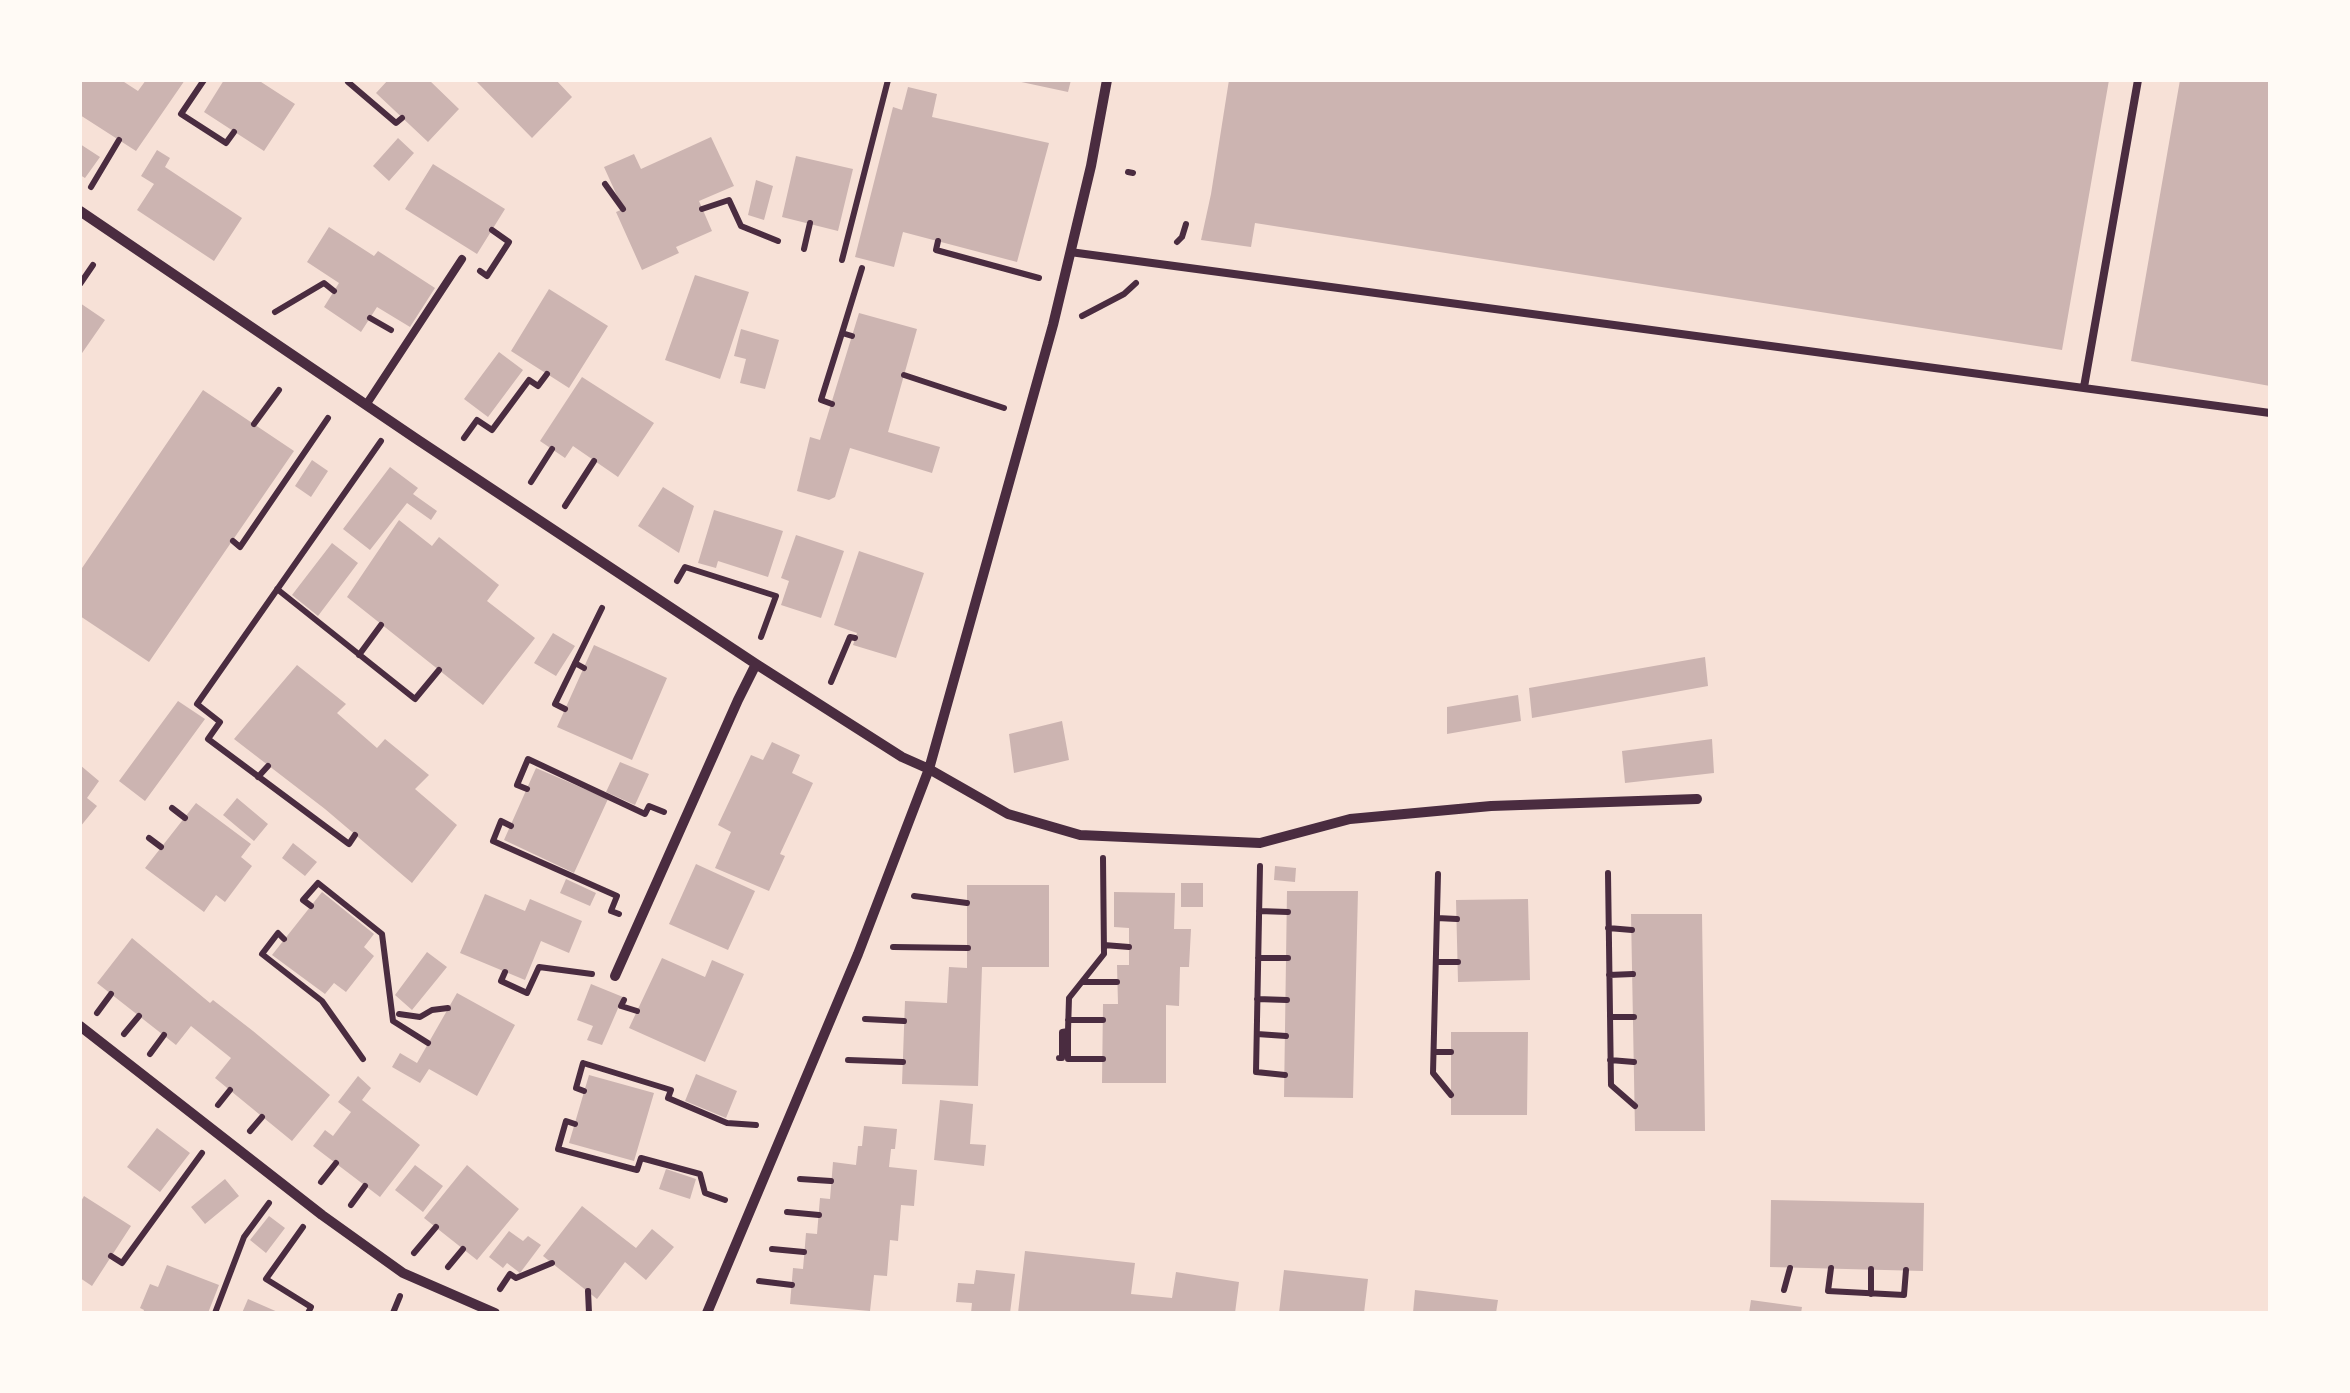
<!DOCTYPE html>
<style>
body{margin:0}
#map{position:relative;width:2350px;height:1393px;overflow:hidden;background:#f7e1d7;font-family:"Roboto Condensed",sans-serif}
canvas{display:block}
.frame{position:absolute;inset:0;border:82px solid #fffaf5;pointer-events:none}
</style>
<div id="map">
<canvas width="2350" height="1393"></canvas>
<div class="frame"></div>
</div>
<script>
const c = document.querySelector('canvas').getContext('2d');
c.lineJoin = 'round';
function fillPath(path, color) { c.fillStyle = color; c.fill(path, 'evenodd'); }
const toPath = rows => new Path2D(rows.map(r => 'M' + r).join(''));
function stroke(path, color, width, dash) { c.strokeStyle = color; c.lineWidth = width; c.lineCap = dash ? 'butt' : 'round'; c.setLineDash(dash || []); c.stroke(path); }
const building = toPath([
 [80,80,121,80,138,91,146,80,185,80,136,151,80,115],
 [224,80,258,80,295,104,264,151,204,112],
 [388,80,429,80,459,109,428,142,376,93],
 [475,80,556,80,572,97,532,138],
 [1012,80,1071,80,1068,92],
 [1229,80,2109,80,2062,350,1255,223,1251,247,1201,240,1211,194],
 [2180,80,2270,80,2270,386,2131,361],
 [908,87,937,94,932,117,1049,143,1017,262,903,232,894,267,855,257,893,107,902,110],
 [711,137,734,186,699,201,712,231,676,247,679,253,642,270,616,212,623,209,604,167,634,154,641,169],
 [398,138,414,153,389,181,373,166],
 [80,144,100,157,85,178,80,175],
 [157,150,170,158,165,167,242,218,214,261,137,210,154,184,141,176],
 [796,156,853,169,838,231,782,217],
 [433,164,505,209,477,254,405,209],
 [756,180,773,186,764,220,748,215],
 [329,227,374,256,378,251,435,288,410,327,377,307,361,332,324,307,339,283,307,262],
 [695,275,749,292,720,379,665,360],
 [549,289,608,326,569,388,511,351],
 [80,303,105,320,80,356],
 [859,313,917,329,888,432,940,447,932,473,850,448,835,497,829,500,797,491,810,437,820,440],
 [741,329,779,340,765,389,740,383,746,359,734,356],
 [499,352,523,370,488,417,464,399],
 [582,377,654,423,618,477,573,446,565,458,540,441],
 [203,390,294,451,149,662,80,616,80,571],
 [312,460,328,471,311,497,295,486],
 [390,467,418,488,413,494,437,511,431,520,407,503,370,550,343,529],
 [663,487,694,506,679,553,638,526],
 [714,510,783,531,768,577,718,561,716,568,698,563],
 [399,520,432,546,439,537,499,585,487,601,535,638,483,705,347,597],
 [796,535,844,551,821,618,781,605,789,581,781,578],
 [332,543,358,563,318,616,292,595],
 [859,551,924,573,896,658,853,645,857,633,834,625],
 [553,633,575,646,556,676,534,663],
 [594,645,667,678,632,760,557,727],
 [1705,657,1708,686,1532,718,1529,688],
 [297,665,346,704,337,713,377,748,385,739,429,775,415,789,457,825,412,883,325,809,234,739],
 [1518,695,1521,721,1447,734,1447,707],
 [178,701,205,719,145,801,119,781],
 [1062,721,1069,760,1014,773,1009,734],
 [1712,739,1714,773,1625,783,1622,751],
 [772,742,800,755,792,773,813,783,780,854,785,856,769,891,715,868,731,832,718,825,751,755,763,760],
 [620,762,649,774,635,805,606,792],
 [80,765,99,781,87,798,97,806,80,827],
 [536,768,608,799,574,873,504,840],
 [237,798,268,824,254,841,223,815],
 [196,803,251,844,241,857,252,866,225,902,216,895,204,912,145,868],
 [293,843,317,862,305,876,282,858],
 [696,864,755,891,728,950,669,924],
 [1275,866,1296,868,1295,882,1274,880],
 [566,879,596,893,590,906,560,893],
 [1181,883,1203,883,1203,907,1181,907],
 [967,885,1049,885,1049,967,982,967,978,1086,902,1084,905,1001,947,1003,949,967,967,968],
 [1287,891,1358,891,1353,1098,1284,1097],
 [322,892,374,934,364,947,374,956,346,992,334,983,325,994,272,955],
 [1114,892,1175,893,1174,929,1191,929,1189,967,1180,967,1179,1006,1166,1005,1166,1083,1102,1083,1103,1004,1118,1004,1117,965,1129,965,1129,928,1114,927],
 [485,894,525,911,530,899,582,921,569,953,541,941,525,980,460,953],
 [1528,899,1530,980,1458,982,1456,900],
 [1631,914,1702,914,1705,1131,1635,1131],
 [132,938,210,1003,213,1000,253,1031,330,1095,292,1141,215,1078,231,1058,191,1026,176,1045,97,983],
 [427,952,447,967,412,1010,395,995],
 [662,958,705,977,712,960,744,974,705,1062,629,1028],
 [591,984,623,997,602,1045,587,1040,593,1026,577,1020],
 [457,993,515,1025,477,1096,429,1069,420,1083,392,1067,400,1053,417,1063],
 [1451,1032,1528,1032,1527,1115,1451,1115],
 [696,1074,737,1091,726,1118,685,1101],
 [589,1075,654,1093,634,1161,569,1143],
 [358,1076,371,1088,362,1100,420,1145,380,1197,313,1146,325,1130,333,1136,351,1112,338,1102],
 [940,1100,973,1104,970,1144,986,1145,984,1166,934,1160],
 [864,1126,897,1129,895,1149,891,1149,889,1167,917,1170,914,1206,901,1205,898,1241,890,1240,887,1276,874,1275,870,1311,790,1304,793,1268,803,1269,806,1233,817,1234,820,1198,830,1199,833,1162,856,1165,858,1146,862,1146],
 [157,1128,190,1153,160,1192,127,1167],
 [415,1165,443,1186,423,1212,395,1190],
 [467,1165,519,1209,477,1260,424,1218],
 [666,1169,696,1179,690,1199,659,1189],
 [225,1179,239,1196,205,1224,191,1207],
 [84,1196,131,1226,92,1286,80,1278,80,1203],
 [1771,1200,1924,1203,1923,1271,1770,1267],
 [582,1206,636,1248,652,1229,674,1247,646,1280,625,1262,597,1299,543,1256],
 [269,1216,285,1228,266,1253,250,1240],
 [509,1231,523,1241,528,1236,541,1245,520,1273,507,1263,503,1268,489,1257],
 [1025,1251,1135,1263,1131,1294,1172,1298,1176,1272,1239,1282,1235,1313,1018,1313],
 [167,1265,219,1285,208,1313,143,1313,144,1310,140,1308,150,1284,158,1287],
 [976,1270,1015,1274,1010,1313,971,1313,972,1303,956,1302,958,1283,974,1284],
 [1284,1270,1368,1279,1364,1313,1279,1313],
 [1415,1290,1498,1300,1496,1313,1413,1313],
 [248,1299,280,1313,242,1313],
 [1751,1300,1802,1307,1801,1313,1749,1313]
]);
const path = toPath([
 [204,80,181,114,226,143,234,132],
 [348,82,396,123,402,118],
 [1128,172,1133,173],
 [605,184,623,209],
 [91,187,119,140],
 [702,209,729,200,741,226,778,241],
 [938,241,936,250,1039,278],
 [1177,242,1182,237,1186,224],
 [804,249,810,223],
 [842,260,888,80],
 [480,271,487,276,509,242,492,230],
 [80,284,93,265],
 [275,312,324,283,334,291],
 [1082,316,1124,294,1136,283],
 [370,318,391,330],
 [852,336,842,333,862,268],
 [904,375,1004,408],
 [832,404,821,400,842,333],
 [254,424,279,390],
 [464,438,477,420,492,430,529,380,538,386,547,374],
 [531,482,552,449],
 [565,506,594,461],
 [233,541,240,547,328,418],
 [677,581,685,567,776,596,761,637],
 [277,589,415,699,439,670],
 [359,655,381,625],
 [575,663,584,668],
 [831,682,850,637,855,638],
 [565,709,555,704,602,608],
 [258,777,268,766],
 [527,789,517,785,528,759,645,814,649,806,664,812],
 [172,808,185,818],
 [511,826,501,821,493,841,617,896,611,911,619,914],
 [355,835,349,844,208,739,220,722,197,704,381,441],
 [149,838,161,847],
 [1260,866,1256,1072,1285,1075],
 [1608,873,1611,1085,1635,1106],
 [1438,874,1433,1073,1451,1095],
 [914,896,967,903],
 [311,906,303,900,318,883,382,934,393,1021,428,1043],
 [1259,911,1288,912],
 [1437,918,1457,919],
 [1608,928,1632,930],
 [284,939,278,933,262,954,322,1001,363,1059],
 [1104,945,1129,947],
 [893,947,968,948],
 [1258,958,1288,958],
 [1436,962,1458,962],
 [505,972,501,981,527,993,539,967,592,974],
 [1609,975,1633,974],
 [1083,982,1117,982],
 [1257,999,1287,1000],
 [624,1000,621,1006,637,1011],
 [97,1013,111,994],
 [399,1014,420,1017,432,1010,448,1008],
 [1610,1017,1634,1017],
 [865,1019,904,1021],
 [1068,1020,1103,1020],
 [124,1034,139,1016],
 [1257,1034,1286,1036],
 [1434,1052,1451,1052],
 [150,1054,164,1035],
 [1059,1058,1062,1058,1062,1032,1068,1031],
 [1103,1059,1068,1059,1068,1031,1069,998,1104,954,1103,858],
 [848,1060,903,1062],
 [1610,1060,1634,1062],
 [584,1091,576,1088,583,1063,671,1090,668,1098,727,1123,756,1125],
 [218,1105,230,1090],
 [575,1124,566,1121,558,1149,637,1170,641,1158,700,1174,705,1193,725,1200],
 [250,1131,262,1117],
 [800,1179,831,1181],
 [321,1182,336,1163],
 [351,1205,365,1186],
 [787,1212,819,1215],
 [303,1227,266,1279,311,1307,308,1313],
 [772,1249,804,1252],
 [414,1253,436,1227],
 [111,1256,122,1263,202,1153],
 [448,1267,463,1249],
 [1831,1268,1828,1291,1904,1295,1906,1270],
 [759,1281,792,1285],
 [500,1289,510,1274,516,1278,552,1263],
 [1784,1290,1790,1268],
 [588,1291,589,1313],
 [1871,1294,1871,1269],
 [215,1313,244,1237,269,1203],
 [393,1313,400,1296]
]);
const service = toPath([
 [1070,252,2270,413],
 [2084,387,2138,80],
 [366,405,462,259]
]);
const minor = toPath([
 [80,211,418,440,756,664,902,757,929,769,1008,814,1080,835,1260,843,1350,819,1491,806,1697,799],
 [615,976,738,700,756,664],
 [80,1026,322,1215,403,1273,495,1313],
 [707,1313,858,954,929,769,1053,325,1091,166,1107,80]
]);
fillPath(building, '#ccb4b1');
stroke(path, '#4a2c40', 6);
stroke(service, '#4a2c40', 8);
stroke(minor, '#4a2c40', 10);
</script>
